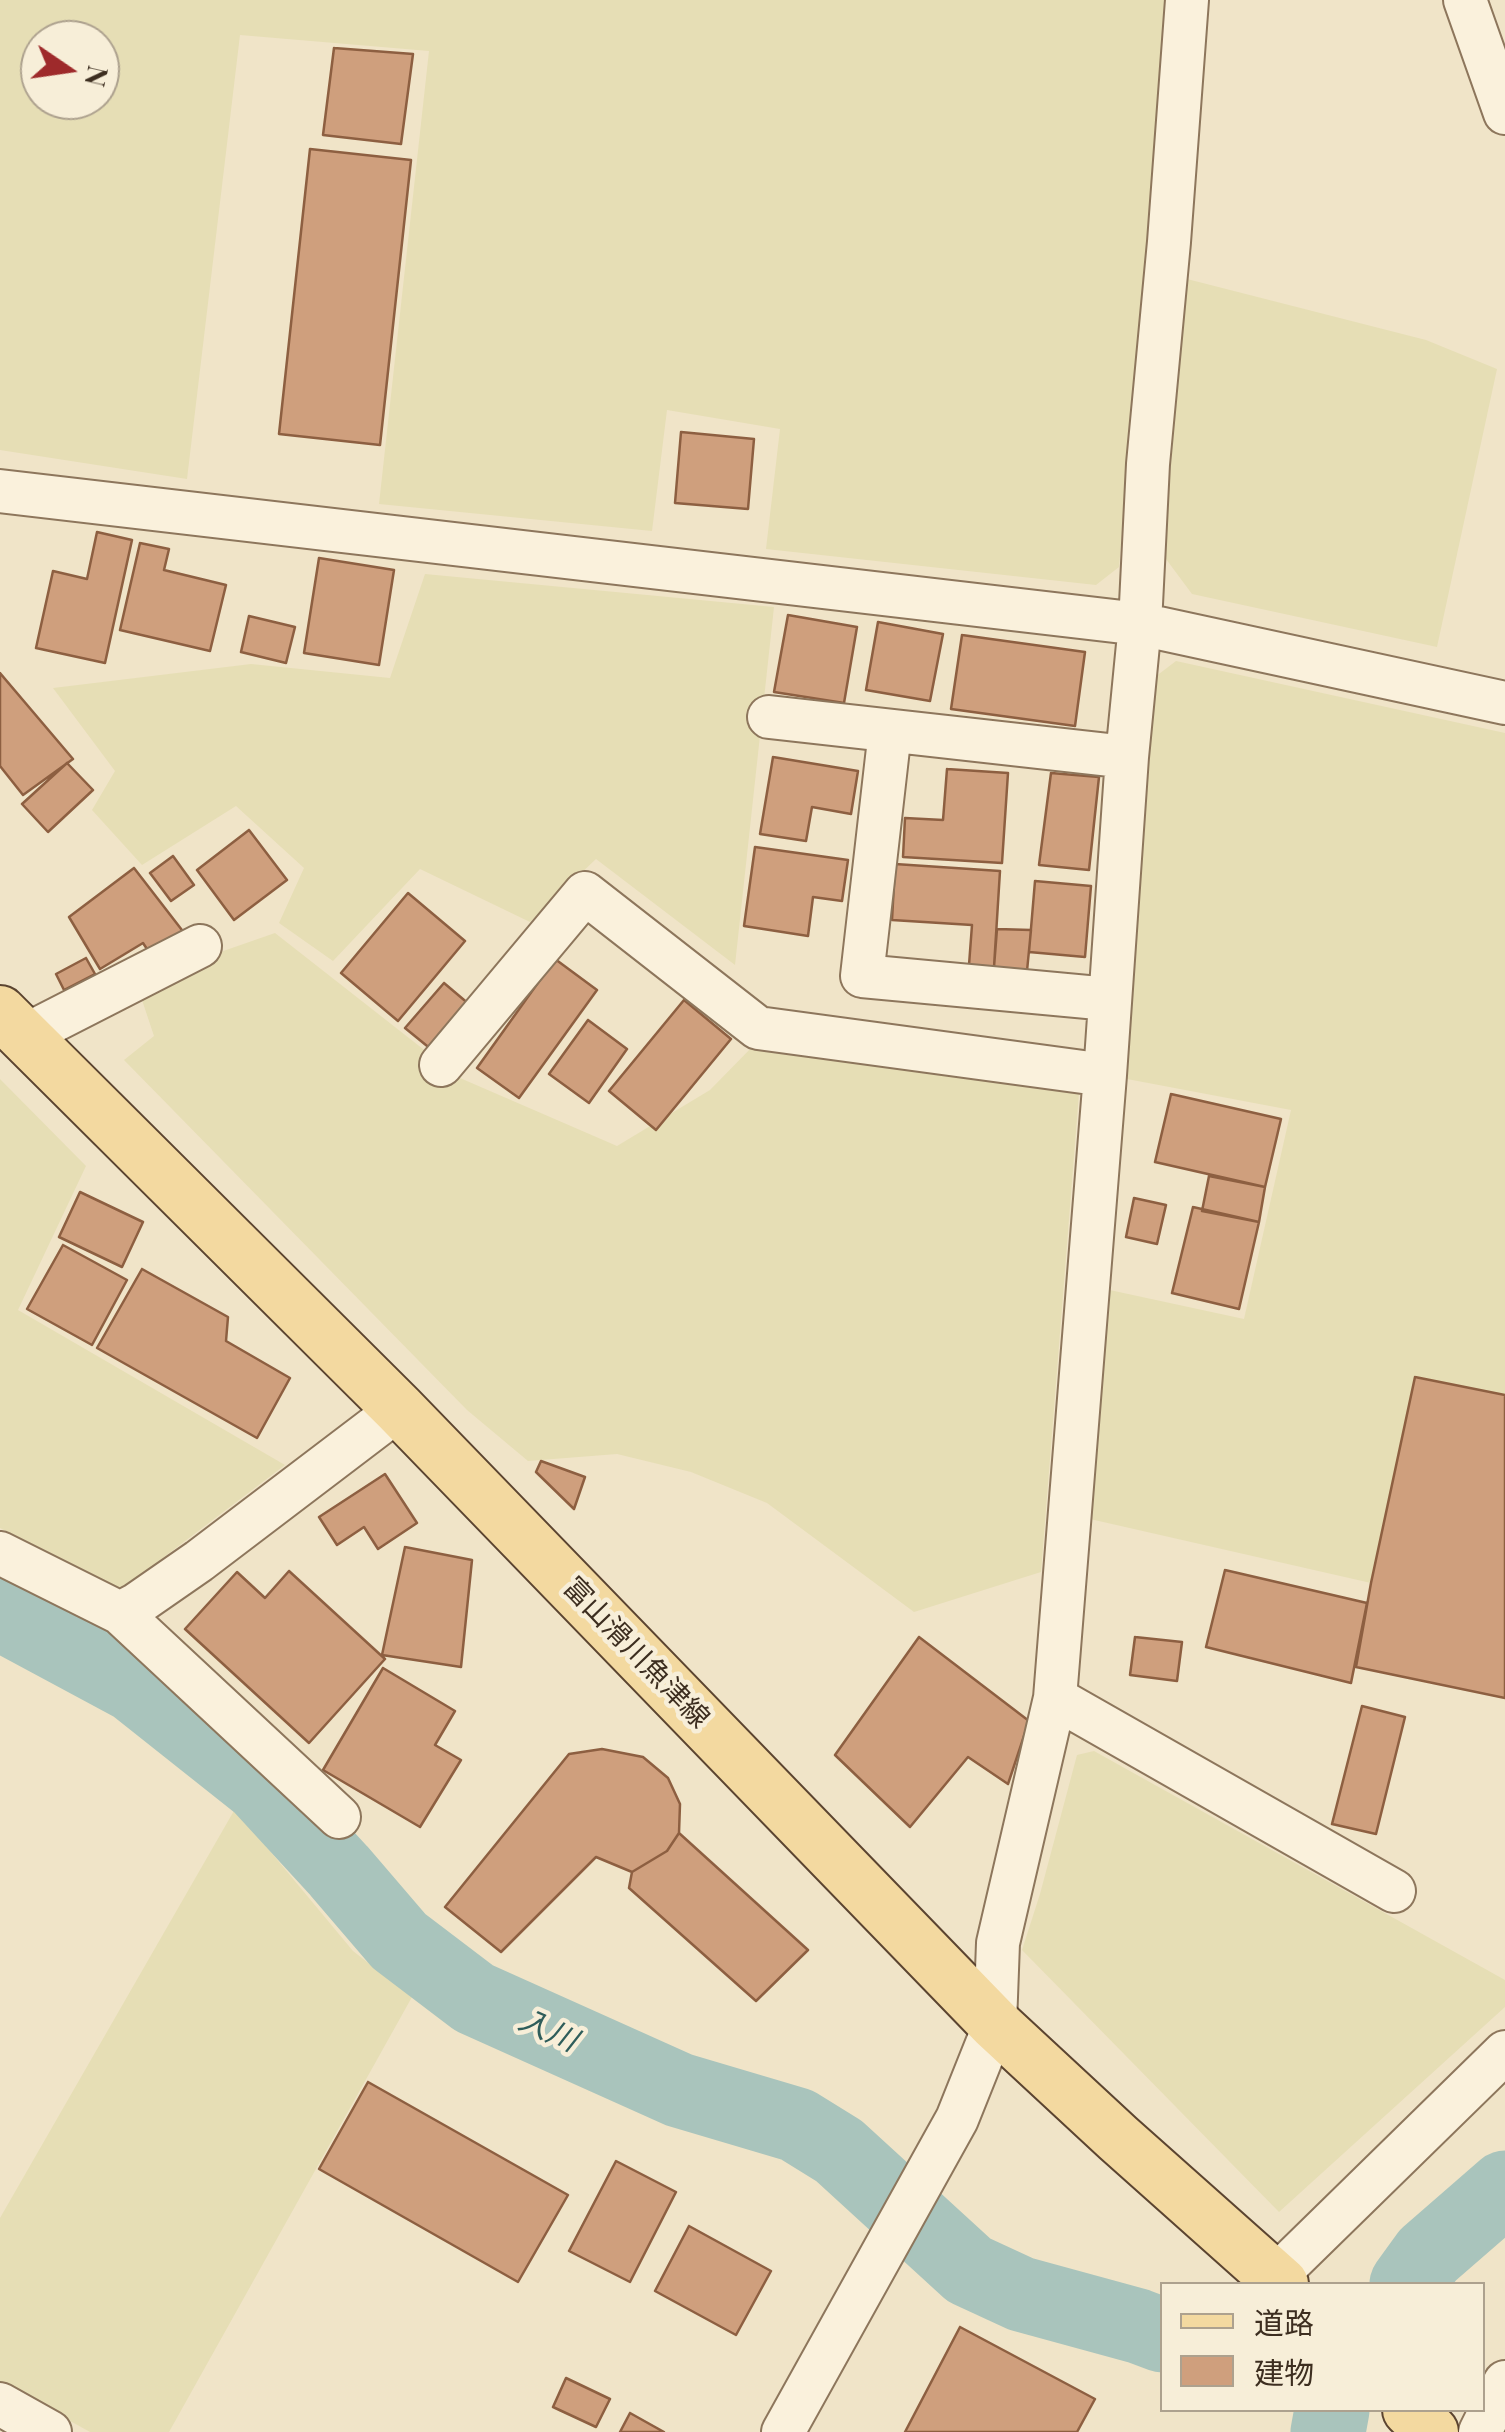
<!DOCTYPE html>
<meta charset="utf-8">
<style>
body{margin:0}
#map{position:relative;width:1505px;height:2432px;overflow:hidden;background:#f0e4c8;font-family:"Playfair Display","Noto Sans JP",serif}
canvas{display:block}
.legend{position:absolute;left:1160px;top:2282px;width:325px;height:130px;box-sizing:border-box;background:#f7eed8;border:2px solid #ada18e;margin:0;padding:12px 18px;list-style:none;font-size:30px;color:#3d2e20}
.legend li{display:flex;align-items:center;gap:20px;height:50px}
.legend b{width:50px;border:2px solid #ada18e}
.north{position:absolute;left:20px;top:20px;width:100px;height:100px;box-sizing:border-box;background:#f7eed8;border:2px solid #ada18e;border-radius:50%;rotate:103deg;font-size:28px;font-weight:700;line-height:40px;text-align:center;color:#3d2e20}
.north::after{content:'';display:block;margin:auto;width:35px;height:45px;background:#9e2a2b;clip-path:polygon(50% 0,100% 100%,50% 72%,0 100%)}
</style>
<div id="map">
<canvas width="1505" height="2432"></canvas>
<ul class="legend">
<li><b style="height:12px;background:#f3d9a0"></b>道路</li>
<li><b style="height:28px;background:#cf9f7d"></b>建物</li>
</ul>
<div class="north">N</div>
</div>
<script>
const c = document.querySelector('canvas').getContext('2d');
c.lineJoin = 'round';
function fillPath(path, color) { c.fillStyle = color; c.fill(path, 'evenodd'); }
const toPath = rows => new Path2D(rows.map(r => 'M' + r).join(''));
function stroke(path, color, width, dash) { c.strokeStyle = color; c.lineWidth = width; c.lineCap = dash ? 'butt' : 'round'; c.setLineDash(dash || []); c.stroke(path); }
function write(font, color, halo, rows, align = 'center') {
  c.font = font + ' "Playfair Display","Noto Sans JP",serif'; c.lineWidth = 9; c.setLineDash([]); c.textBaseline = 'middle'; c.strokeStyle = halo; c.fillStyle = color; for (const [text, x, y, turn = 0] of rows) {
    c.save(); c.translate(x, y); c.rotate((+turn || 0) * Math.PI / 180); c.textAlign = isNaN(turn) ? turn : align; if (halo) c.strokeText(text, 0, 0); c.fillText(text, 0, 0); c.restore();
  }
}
const farmland = toPath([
 [0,0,1169,0,1119,567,1096,585,766,549,780,429,667,410,652,531,379,504,429,51,240,35,187,479,0,450],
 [40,40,100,40,100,100,40,100],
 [1187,279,1426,340,1497,369,1437,647,1192,594,1163,555],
 [425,574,774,607,735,965,596,859,530,922,420,869,333,961,279,923,304,868,236,806,142,865,92,810,115,771,53,688,251,664,390,678],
 [1176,661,1505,733,1505,1395,1415,1378,1371,1583,1090,1519,1105,1289,1244,1319,1291,1110,1127,1079,1155,677],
 [275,933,460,1078,617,1146,710,1090,755,1044,1061,1085,1079,1093,1041,1572,914,1612,767,1503,691,1472,617,1454,528,1461,467,1410,124,1060,154,1036,142,1000,209,956],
 [0,1079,86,1166,18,1310,285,1465,122,1589,0,1528],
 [1094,1751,1505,1980,1505,2007,1279,2212,1022,1950,1040,1894,1077,1755],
 [235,1809,353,1951,412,1997,169,2432,90,2432,0,2382,0,2218]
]);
const river = toPath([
 [0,1613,134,1685,260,1785,339,1871,399,1941,474,1998,679,2090,797,2125,839,2151,969,2270,1021,2294,1138,2326,1162,2335],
 [1407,2284,1428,2255,1505,2188],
 [1328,2432,1332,2410]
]);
const building = toPath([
 [334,48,413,54,401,144,323,135,334,48],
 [310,149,411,160,380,445,279,434,310,149],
 [681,432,754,439,748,509,675,503,681,432],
 [97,532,132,540,105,663,36,648,53,571,87,579,97,532],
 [140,543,169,549,164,570,226,585,210,651,120,630,140,543],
 [319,558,394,570,379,665,304,653,319,558],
 [788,615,857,627,844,703,774,692,788,615],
 [249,616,295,627,286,663,241,652,249,616],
 [878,622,943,634,930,701,866,690,878,622],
 [962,635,1085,652,1075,726,951,709,962,635],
 [0,673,73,759,23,795,0,766,0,673],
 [773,757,858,771,851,814,812,807,806,841,760,834,773,757],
 [67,763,93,790,48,832,22,804,67,763],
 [947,769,1008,773,1002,863,903,857,905,818,943,820,947,769],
 [1051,773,1099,777,1089,870,1039,865,1051,773],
 [249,830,287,880,234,920,197,870,249,830],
 [755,847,848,860,842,901,813,897,808,936,744,926,755,847],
 [173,856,194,885,171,901,150,873,173,856],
 [895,864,1000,871,994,967,969,965,972,925,892,920,895,864],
 [134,868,185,934,153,958,143,943,100,969,69,917,134,868],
 [1035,881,1091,886,1085,957,1029,952,1035,881],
 [408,893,465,941,398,1021,341,973,408,893],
 [997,929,1031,930,1027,971,994,967,997,929],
 [86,958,95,974,64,990,56,974,86,958],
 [555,959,597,990,519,1098,477,1068,555,959],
 [444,983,470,1005,432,1050,405,1028,444,983],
 [684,1000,731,1039,656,1130,609,1091,684,1000],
 [588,1020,627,1049,589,1103,549,1074,588,1020],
 [1171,1094,1281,1119,1265,1187,1155,1162,1171,1094],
 [1209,1176,1265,1187,1259,1222,1202,1211,1209,1176],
 [80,1192,143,1222,122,1267,59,1237,80,1192],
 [1134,1198,1166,1205,1157,1244,1126,1237,1134,1198],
 [1193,1207,1259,1222,1239,1309,1172,1293,1193,1207],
 [63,1245,127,1280,92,1345,27,1309,63,1245],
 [142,1269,228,1317,226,1341,290,1378,257,1438,97,1348,142,1269],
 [1415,1377,1505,1395,1505,1698,1356,1667,1371,1583,1415,1377],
 [541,1461,585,1477,574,1509,536,1472,541,1461],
 [385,1474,417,1523,378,1549,364,1527,337,1545,319,1517,385,1474],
 [405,1547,472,1560,461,1667,382,1655,405,1547],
 [1225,1570,1367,1603,1351,1683,1206,1647,1225,1570],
 [289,1571,385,1659,309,1743,185,1629,237,1572,265,1598,289,1571],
 [919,1637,1029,1721,1008,1784,968,1757,910,1827,835,1755,919,1637],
 [1135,1637,1182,1642,1177,1681,1130,1675,1135,1637],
 [383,1668,455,1711,435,1745,461,1760,420,1827,323,1770,383,1668],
 [1362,1706,1405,1717,1376,1834,1332,1824,1362,1706],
 [602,1749,643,1757,668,1778,680,1804,679,1833,667,1851,632,1872,596,1857,501,1952,445,1907,569,1754,602,1749],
 [679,1833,808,1950,756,2001,629,1888,632,1872,667,1851,679,1833],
 [368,2082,568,2195,518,2282,319,2169,368,2082],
 [616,2161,676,2192,630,2282,569,2251,616,2161],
 [689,2226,771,2271,736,2335,655,2291,689,2226],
 [960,2327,1095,2399,1077,2432,905,2432,960,2327],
 [566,2378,610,2399,596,2427,553,2407,566,2378],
 [630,2413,664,2432,620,2432,630,2413]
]);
const minor = toPath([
 [1465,0,1505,113],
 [0,491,1140,624,1505,703],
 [769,717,1127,757],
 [890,731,862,976,1109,999],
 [24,1036,200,946],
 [441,1065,585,893,758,1028,1105,1075],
 [0,1553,120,1613,137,1604,199,1561,399,1409],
 [120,1613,339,1817],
 [1055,1698,1394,1891],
 [1275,2277,1505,2052],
 [0,2404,50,2432],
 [783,2432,957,2119,995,2024,998,1943,1055,1698,1105,1075,1127,757,1140,624,1148,464,1169,242,1187,0],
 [1480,2432,1505,2382]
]);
const major = toPath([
 [0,1012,399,1409,995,2024,1118,2138,1282,2284],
 [1409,2410,1432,2432]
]);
const streetNames = [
 ["富山滑川魚津線",636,1653,46]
];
const waterNames = [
 ["入川",548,2031,24]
];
fillPath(farmland, '#e6deb5');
stroke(river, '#a9c4bc', 75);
fillPath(building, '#cf9f7d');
stroke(building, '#8d5f41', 2.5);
stroke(minor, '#8d765c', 46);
stroke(major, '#5b4430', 56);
stroke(minor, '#faf1dc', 42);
stroke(major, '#f3d9a0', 52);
write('28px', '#3d2e20', '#f7eed8', streetNames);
write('italic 30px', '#2f5d5a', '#f7eed8', waterNames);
</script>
